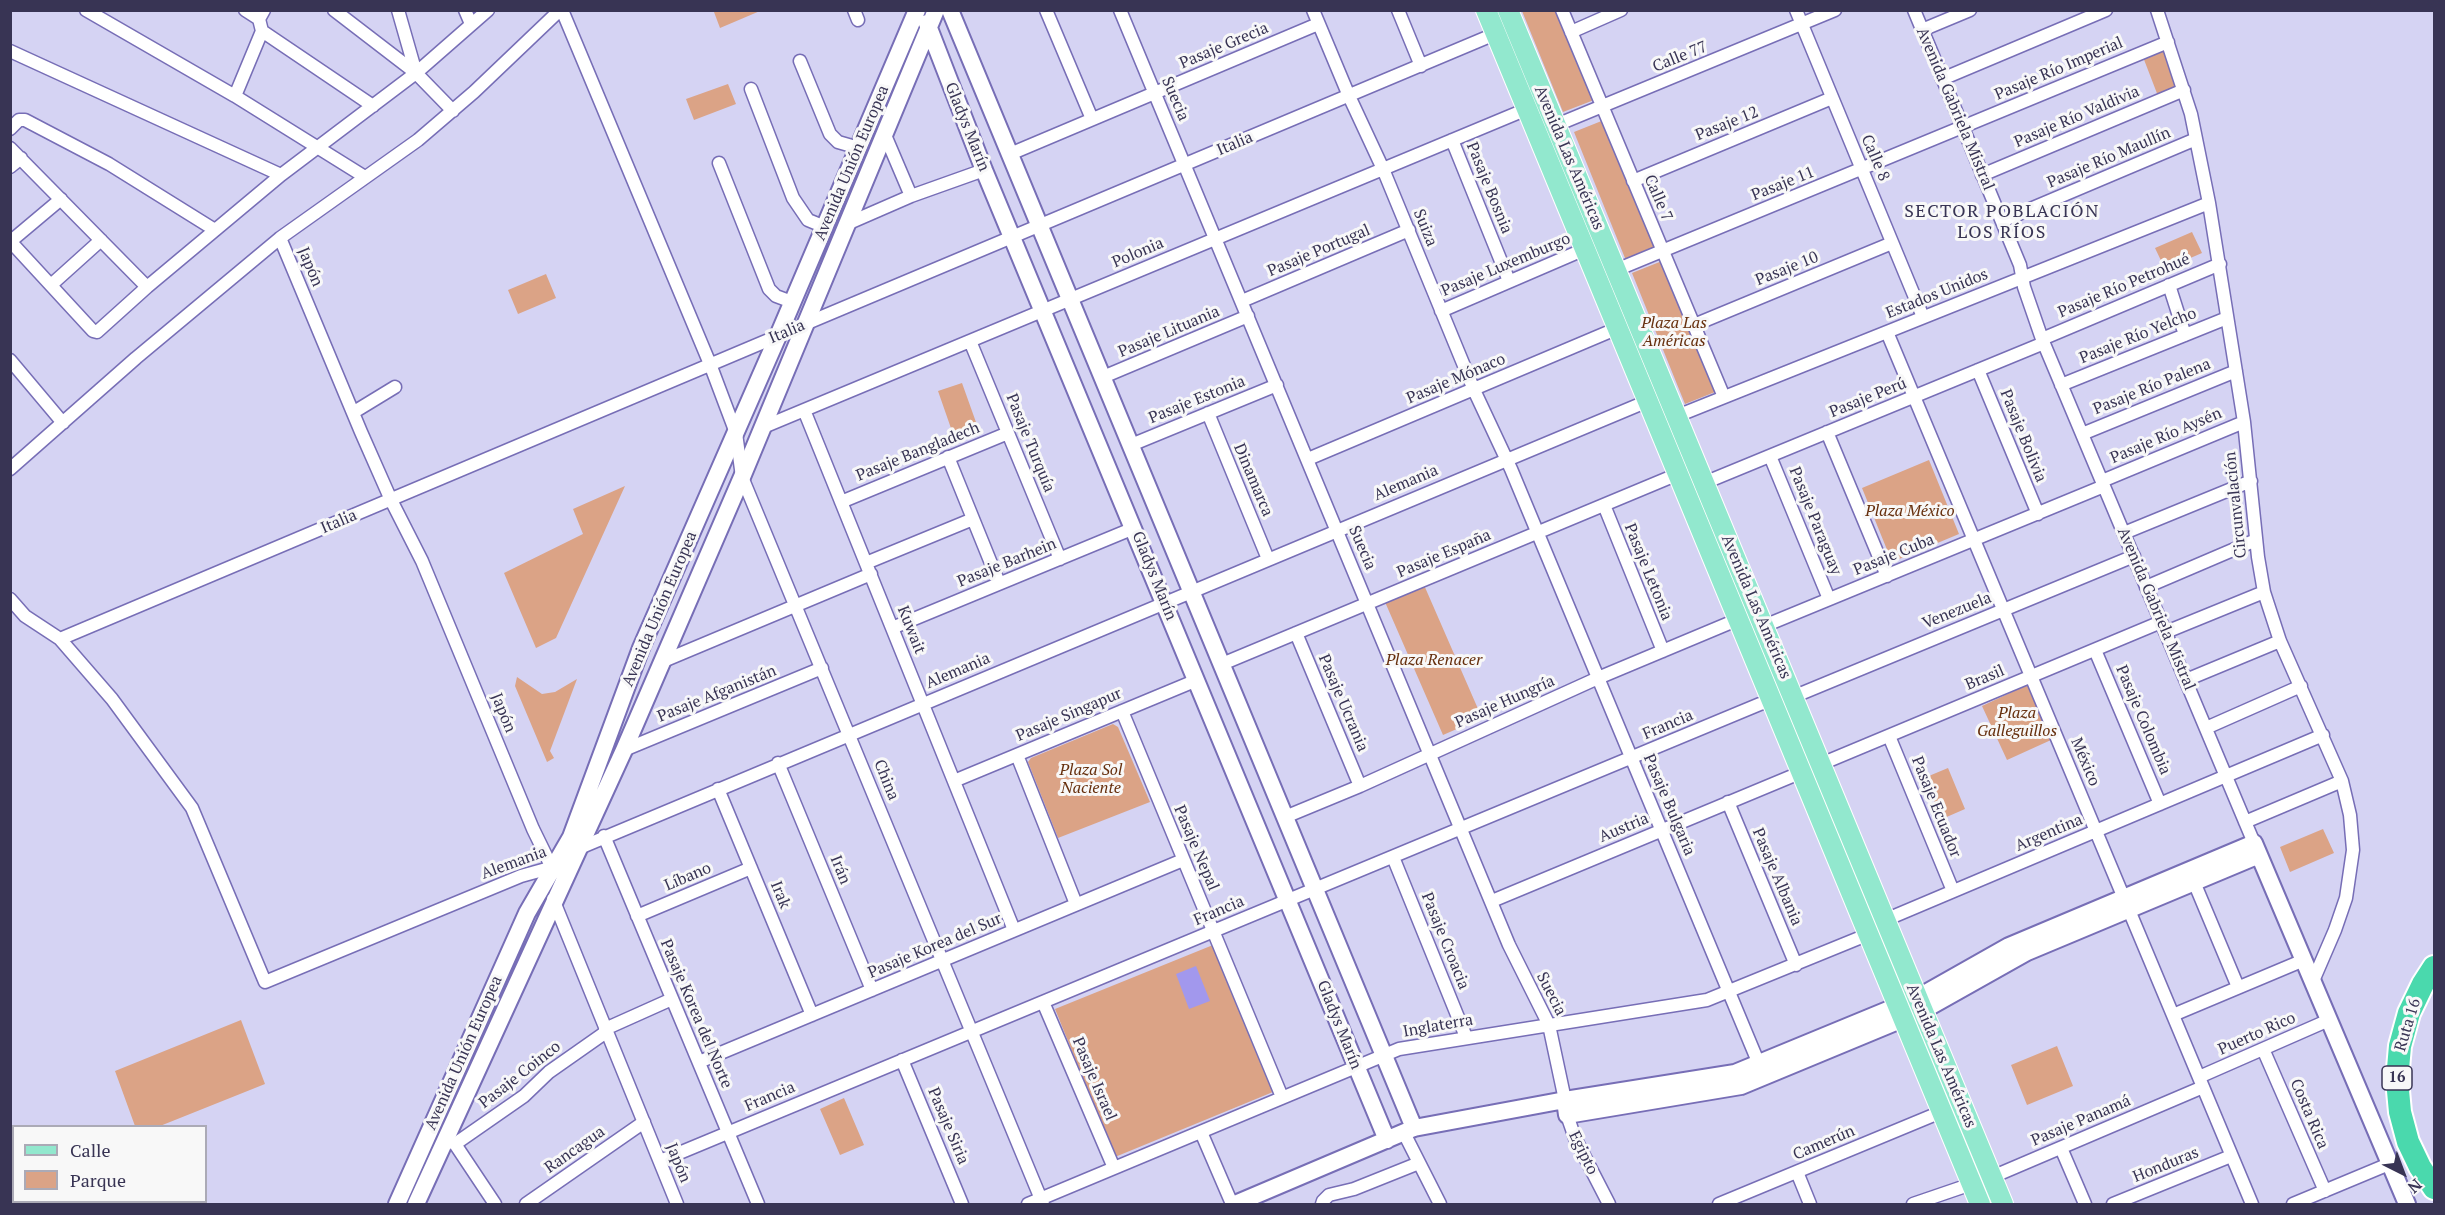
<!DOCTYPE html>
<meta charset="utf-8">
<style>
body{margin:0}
#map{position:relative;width:2445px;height:1215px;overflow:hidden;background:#d5d3f3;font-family:"PT Serif",serif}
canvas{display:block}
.frame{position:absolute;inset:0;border:12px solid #383454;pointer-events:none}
.legend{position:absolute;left:12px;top:1125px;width:195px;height:78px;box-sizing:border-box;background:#f8f8f8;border:2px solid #abaab6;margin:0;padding:8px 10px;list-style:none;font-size:18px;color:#383454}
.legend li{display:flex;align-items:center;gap:12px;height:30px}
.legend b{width:30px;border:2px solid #abaab6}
.north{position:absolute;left:2373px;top:1143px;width:60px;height:60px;-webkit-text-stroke:4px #f8f8f8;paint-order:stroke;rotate:138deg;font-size:16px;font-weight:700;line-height:24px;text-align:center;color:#383454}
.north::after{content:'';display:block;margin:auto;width:21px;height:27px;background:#383454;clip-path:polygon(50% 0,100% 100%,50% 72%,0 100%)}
</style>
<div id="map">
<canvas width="2445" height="1215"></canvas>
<div class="frame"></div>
<ul class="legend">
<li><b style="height:8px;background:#92e8ce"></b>Calle</li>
<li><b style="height:16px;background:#dba386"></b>Parque</li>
</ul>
<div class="north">N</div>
</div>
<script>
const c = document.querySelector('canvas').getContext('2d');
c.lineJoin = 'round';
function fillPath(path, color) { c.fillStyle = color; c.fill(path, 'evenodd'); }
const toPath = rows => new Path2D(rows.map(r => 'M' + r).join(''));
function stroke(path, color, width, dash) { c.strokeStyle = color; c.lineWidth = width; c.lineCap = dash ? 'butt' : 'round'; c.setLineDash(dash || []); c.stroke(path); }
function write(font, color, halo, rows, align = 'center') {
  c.font = font + ' "PT Serif",serif'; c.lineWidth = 6; c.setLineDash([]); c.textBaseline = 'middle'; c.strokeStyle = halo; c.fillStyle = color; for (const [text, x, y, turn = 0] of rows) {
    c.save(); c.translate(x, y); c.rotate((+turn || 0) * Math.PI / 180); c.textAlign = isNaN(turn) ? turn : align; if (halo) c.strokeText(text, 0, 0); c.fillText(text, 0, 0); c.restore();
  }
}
const green = toPath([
 [717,11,717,10,760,11,720,28,714,12],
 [1522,11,1558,11,1594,100,1563,112],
 [2166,48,2181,87,2158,96,2143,57],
 [728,84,736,104,694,120,686,99],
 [1604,120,1657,251,1627,263,1574,132],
 [2192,232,2202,253,2165,269,2155,248],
 [1662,261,1715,392,1685,404,1632,273],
 [546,274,556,298,518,314,508,290],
 [962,383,977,425,953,434,938,391],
 [1929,460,1959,534,1892,562,1862,488],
 [625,486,556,638,536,648,504,573,583,534,573,509],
 [1424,585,1482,718,1443,735,1385,602],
 [517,677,542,694,555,692,577,679,550,751,554,758,547,762,515,686],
 [2027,685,2051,740,2007,760,1982,706],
 [1113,724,1118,727,1150,802,1058,838,1028,762,1031,758],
 [1948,768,1965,809,1942,819,1924,778],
 [2323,829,2334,853,2290,872,2280,847],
 [1213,945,1273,1092,1115,1157,1055,1009],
 [241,1020,265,1084,160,1126,135,1126,115,1071],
 [2057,1046,2073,1086,2027,1105,2011,1065],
 [844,1098,864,1145,840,1155,820,1109]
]);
const water = toPath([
 [1196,966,1210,1001,1189,1009,1176,974]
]);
const street = toPath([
 [86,10,235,96,365,177],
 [245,10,259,19],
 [334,10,416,73,453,111],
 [398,10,416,73],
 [465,10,471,24],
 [562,10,710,364,736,433,742,477,1043,1204],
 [854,10,858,20],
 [1046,10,1092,119],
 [1120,10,1509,945,1549,1025,1565,1100],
 [1313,10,1349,96,1383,169,1474,390,1511,469,1759,1064],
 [1398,10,1421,66],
 [1562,10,1724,397],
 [1796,10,1923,317],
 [1914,10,2020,265,2024,287,2042,339,2254,843],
 [2157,10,2191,114,2209,203,2244,422,2258,557,2264,592,2280,641,2342,781,2350,815,2353,850,2346,898,2335,930,2313,981],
 [1922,30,1970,10],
 [262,31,373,106],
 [1571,32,1621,10],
 [10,51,281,175],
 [800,61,830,134,838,142,859,148],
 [1942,79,2106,10],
 [751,89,793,198,808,220,825,227],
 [235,96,262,31,259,19,264,10],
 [10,129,19,120,25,120,109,164,215,230],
 [1537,133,1835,10],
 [885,135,911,196],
 [1452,140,1509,281],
 [10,148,147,287],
 [1010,154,1318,24],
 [719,163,769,289,776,296,792,302],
 [10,167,21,158],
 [1982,175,2184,90],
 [1633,181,1832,98],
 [2002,221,2196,139],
 [849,223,911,196,984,170],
 [280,238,361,432,391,500,422,561,533,829,554,872],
 [10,241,93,331,97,332,147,287,281,175,416,73,488,10],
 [11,241,61,199],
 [1616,270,2168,42],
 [51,285,101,240],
 [2169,285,2185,335],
 [1242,301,1409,230],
 [1441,311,1585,249],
 [805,324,1502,31],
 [1694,325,1892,243],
 [1887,332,2252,1204],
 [2042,339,2220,264],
 [970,341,1060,559],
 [10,360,63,423],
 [1978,370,2038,514],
 [1103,377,1248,316],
 [2061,385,2227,318],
 [804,410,1014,930],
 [354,412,395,387],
 [1208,413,1268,559],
 [1677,416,2209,203],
 [761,428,1527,109],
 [1827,432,1887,576],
 [2082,434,2236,371],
 [1131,445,1277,385],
 [1770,456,1829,599],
 [948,457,999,583],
 [1308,459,1618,328],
 [10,469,136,358,280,238,418,140,474,92,560,10],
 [2102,481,2244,422],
 [1704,483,2044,343],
 [841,502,1008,433],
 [1604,505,1663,651],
 [2124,533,2251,481],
 [866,563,973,519],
 [2146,587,2256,540],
 [10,599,25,616,60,639,112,699,192,808,265,982,521,876,557,866],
 [1764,626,2104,486],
 [892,628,1134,528],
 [2166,632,2264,592],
 [1296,633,1360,786],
 [60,639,778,336],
 [2095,650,2160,804],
 [661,662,871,574],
 [1222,664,1678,474],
 [2186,680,2280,641],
 [1122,711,1282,1097],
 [2206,728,2301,686],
 [1889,736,1953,891],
 [624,750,822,668],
 [1017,755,1076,904],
 [778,763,872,990],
 [1821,764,2161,622],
 [954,781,1197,680],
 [718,789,812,1015],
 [1728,802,1796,965],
 [1285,817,1360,786,1598,678,1739,619],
 [2245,822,2342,781],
 [604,836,758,1204],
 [577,849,1667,393],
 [1393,857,1466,1037],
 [2194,882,2238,987],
 [553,899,677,1204],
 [1492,901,1802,772],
 [637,916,751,868],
 [1885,920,2323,735],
 [1043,1002,1114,1168],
 [2173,1015,2304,960],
 [605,1029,672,999],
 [2263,1049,2325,1191],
 [902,1060,962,1204],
 [699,1062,1183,860],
 [2199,1077,2329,1020],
 [1567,1115,1575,1138,1609,1204],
 [1201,1132,1232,1204],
 [1404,1133,1440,1204],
 [448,1141,455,1144,495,1204],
 [455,1144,524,1096,549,1072,606,1032],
 [2061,1148,2085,1204],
 [660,1161,1760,704,1800,694,2134,556],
 [1797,1172,1810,1204],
 [526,1204,644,1122],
 [1028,1204,1399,1049,1707,1000,1869,934],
 [1322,1204,1323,1201,1329,1195,1354,1189,1419,1163],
 [1719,1204,1941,1112],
 [1913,1204,1992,1177,2203,1087],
 [2113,1204,2231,1156],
 [2293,1204,2389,1164]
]);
const secondary = toPath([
 [950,10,1414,1128],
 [927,23,984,170,1387,1140],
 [1565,1100,1567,1115,1741,1086,1922,1011,2027,952,2259,855],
 [397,1204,527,913,571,837,641,648,778,336,917,10],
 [416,1204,624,750,742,477,936,10],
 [1235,1204,1414,1128,1565,1100,1735,1073,1917,998,2009,946,2254,843,2407,1204]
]);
const primary = toPath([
 [1486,10,1980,1204],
 [1508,10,2003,1204]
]);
const highway = toPath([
 [2434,967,2423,984,2409,1013,2400,1046,2397,1080,2400,1112,2408,1142,2420,1167,2434,1188]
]);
const shields = [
 [2397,1078,30]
];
const shieldNames = [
 ["16",2397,1078]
];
const streetNames = [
 ["Pasaje Grecia",1224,46,-23],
 ["Calle 77",1680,57,-22],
 ["Pasaje Río Imperial",2059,69,-23],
 ["Suecia",1175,99,67],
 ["Avenida Gabriela Mistral",1955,109,67],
 ["Pasaje Río Valdivia",2077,117,-23],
 ["Pasaje 12",1727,124,-22],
 ["Gladys Marín",967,127,68],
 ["Italia",1235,144,-23],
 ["Avenida Las Américas",1569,158,67],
 ["Calle 8",1875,158,67],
 ["Pasaje Río Maullín",2109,158,-23],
 ["Avenida Unión Europea",852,163,-67],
 ["Pasaje 11",1783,184,-22],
 ["Pasaje Bosnia",1489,188,68],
 ["Calle 7",1658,198,67],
 ["Suiza",1425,228,68],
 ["Pasaje Portugal",1319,251,-23],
 ["Polonia",1138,253,-23],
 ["Pasaje Luxemburgo",1506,265,-23],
 ["Japón",310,267,67],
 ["Pasaje 10",1787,269,-22],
 ["Pasaje Río Petrohué",2124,286,-23],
 ["Estados Unidos",1937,294,-22],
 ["Italia",787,332,-23],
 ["Pasaje Lituania",1169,332,-23],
 ["Pasaje Río Yelcho",2138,336,-22],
 ["Pasaje Mónaco",1456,379,-23],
 ["Pasaje Río Palena",2152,387,-22],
 ["Pasaje Perú",1868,398,-22],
 ["Pasaje Estonia",1197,400,-22],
 ["Pasaje Bolivia",2023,436,68],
 ["Pasaje Río Aysén",2166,436,-23],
 ["Pasaje Turquía",1030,443,68],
 ["Pasaje Bangladech",918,452,-22],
 ["Dinamarca",1253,480,67],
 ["Alemania",1406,483,-23],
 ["Circunvalación",2236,505,-96],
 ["Pasaje Paraguay",1815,521,68],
 ["Italia",339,522,-23],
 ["Suecia",1362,548,67],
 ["Pasaje España",1444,554,-23],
 ["Pasaje Cuba",1894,555,-22],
 ["Pasaje Barhein",1007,563,-22],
 ["Pasaje Letonia",1648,572,68],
 ["Gladys Marín",1154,576,68],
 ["Avenida Las Américas",1756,607,67],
 ["Avenida Unión Europea",660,609,-67],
 ["Avenida Gabriela Mistral",2156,609,67],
 ["Venezuela",1957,611,-22],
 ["Kuwait",911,630,68],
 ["Alemania",958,671,-23],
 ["Brasil",1985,678,-23],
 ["Pasaje Afganistán",717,694,-22],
 ["Pasaje Hungría",1505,702,-24],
 ["Pasaje Ucrania",1343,703,67],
 ["Japón",503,713,68],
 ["Pasaje Singapur",1069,715,-23],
 ["Pasaje Colombia",2143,720,67],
 ["Francia",1668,725,-23],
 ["México",2085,762,67],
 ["China",886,780,68],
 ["Pasaje Bulgaria",1669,805,67],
 ["Pasaje Ecuador",1936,807,68],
 ["Austria",1624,828,-23],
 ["Argentina",2049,833,-23],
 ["Pasaje Nepal",1196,848,67],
 ["Alemania",514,863,-20],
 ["Irán",840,870,68],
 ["Líbano",688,877,-23],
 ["Pasaje Albania",1777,877,67],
 ["Irak",780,895,68],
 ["Francia",1219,911,-23],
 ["Pasaje Croacia",1445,941,68],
 ["Pasaje Korea del Sur",935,946,-23],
 ["Suecia",1551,994,63],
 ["Pasaje Korea del Norte",696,1014,67],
 ["Gladys Marín",1339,1025,68],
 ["Ruta 16",2408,1025,-73],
 ["Inglaterra",1438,1026,-10],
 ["Puerto Rico",2257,1034,-24],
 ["Avenida Unión Europea",464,1053,-66],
 ["Avenida Las Américas",1941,1056,67],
 ["Pasaje Coinco",520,1075,-38],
 ["Pasaje Israel",1094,1079,67],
 ["Francia",770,1097,-23],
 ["Costa Rica",2309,1114,67],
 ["Pasaje Panamá",2081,1121,-23],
 ["Pasaje Siria",948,1126,67],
 ["Camerún",1824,1143,-23],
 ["Rancagua",575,1150,-35],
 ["Egipto",1583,1153,64],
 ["Japón",678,1163,68],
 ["Honduras",2166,1165,-22]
];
const parkNames = [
 ["Plaza Las",1674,323],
 ["Américas",1674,341],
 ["Plaza México",1910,511],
 ["Plaza Renacer",1434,660],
 ["Plaza",2017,713],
 ["Galleguillos",2017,731],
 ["Plaza Sol",1091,770],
 ["Naciente",1091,788]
];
const neighbourhoodNames = [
 ["SECTOR POBLACIÓN",2002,212],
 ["LOS RÍOS",2002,233]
];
fillPath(green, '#dba386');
fillPath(water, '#a298ed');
stroke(street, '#776eb6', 15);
stroke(secondary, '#776eb6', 20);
stroke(primary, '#fff', 22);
stroke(highway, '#fff', 26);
stroke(street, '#fff', 12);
stroke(secondary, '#fff', 16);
stroke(primary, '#92e8ce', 20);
stroke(highway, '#4ad9ad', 22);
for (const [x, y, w] of shields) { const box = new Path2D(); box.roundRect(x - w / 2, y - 12, w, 24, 4.5); c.fillStyle = '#f8f8f8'; c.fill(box); stroke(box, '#383454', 1.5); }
write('bold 15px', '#383454', null, shieldNames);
write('16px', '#383454', '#f8f8f8', streetNames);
write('italic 16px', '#662f0d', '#f8f8f8', parkNames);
c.letterSpacing = '1.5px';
write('18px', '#383454', '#f8f8f8', neighbourhoodNames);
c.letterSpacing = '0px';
</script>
